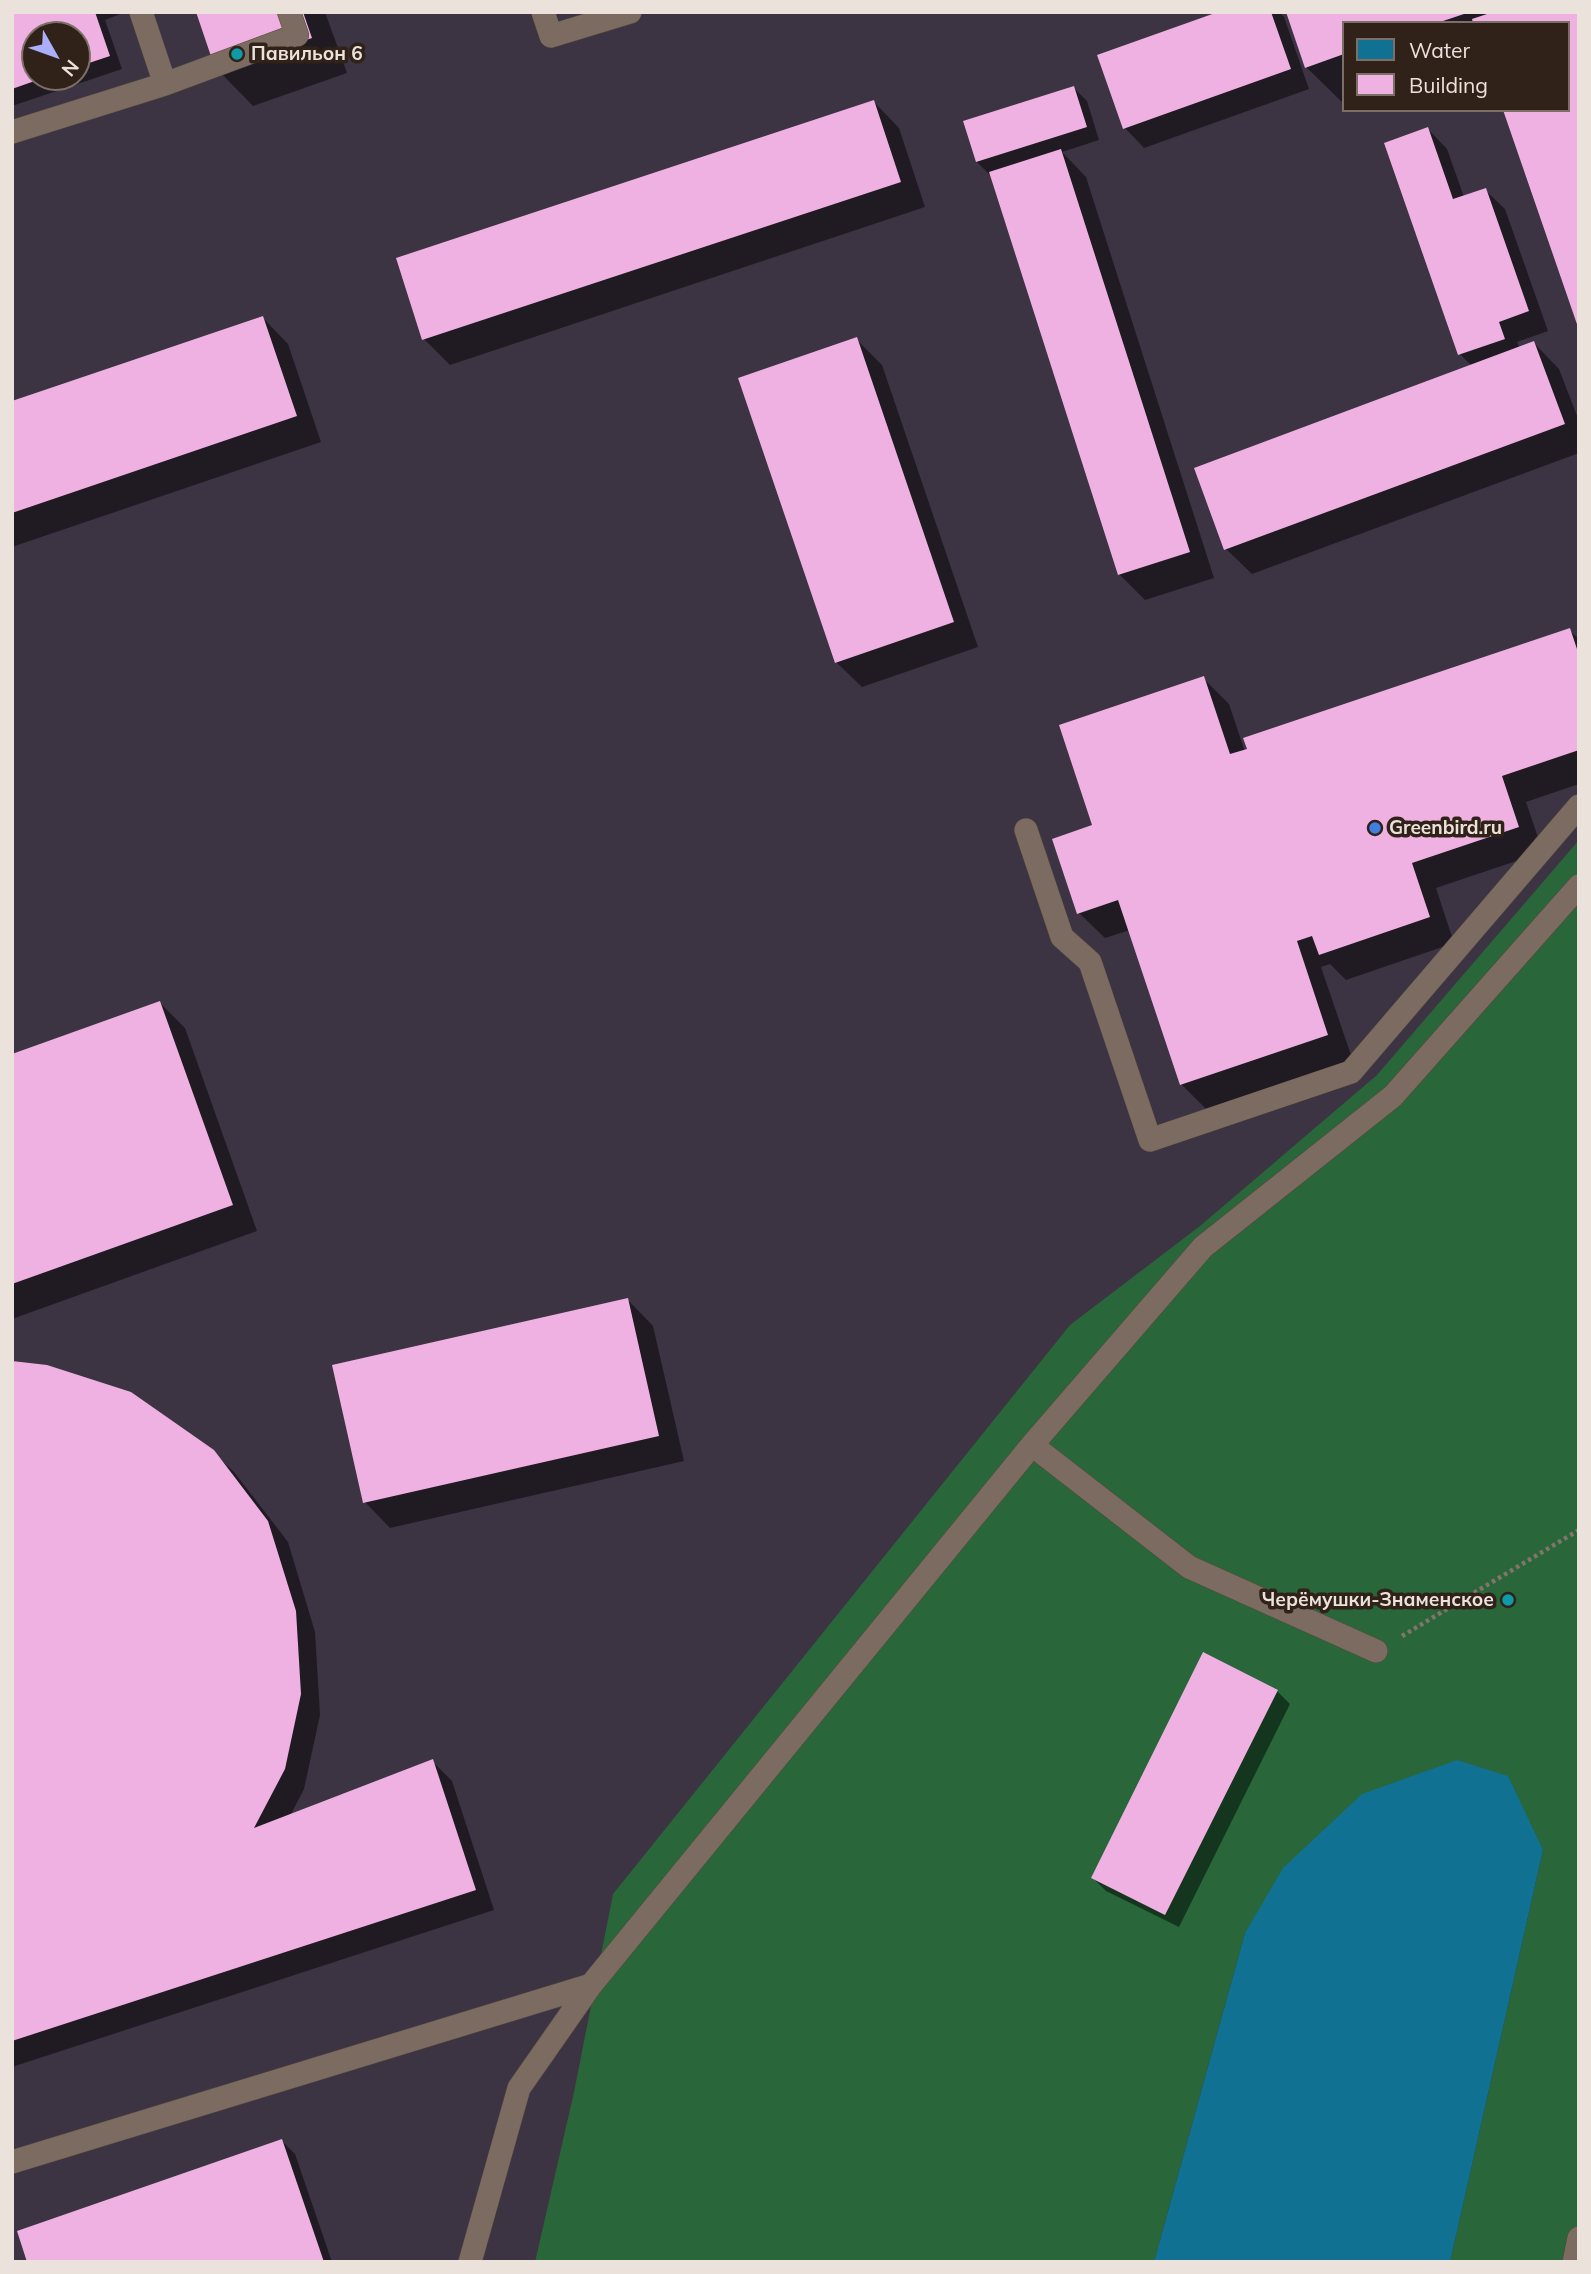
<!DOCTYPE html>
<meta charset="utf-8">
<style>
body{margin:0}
#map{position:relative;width:1591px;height:2274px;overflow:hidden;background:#3b2c22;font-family:Mulish,sans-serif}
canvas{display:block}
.frame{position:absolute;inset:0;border:14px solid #ece2dc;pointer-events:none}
.legend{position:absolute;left:1342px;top:21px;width:228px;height:91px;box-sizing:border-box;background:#302219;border:2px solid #7b6f67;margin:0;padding:9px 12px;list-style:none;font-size:21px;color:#ece2dc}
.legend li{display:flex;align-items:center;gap:14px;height:35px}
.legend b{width:35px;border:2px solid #7b6f67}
.north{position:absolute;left:21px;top:21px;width:70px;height:70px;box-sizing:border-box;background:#302219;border:2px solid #7b6f67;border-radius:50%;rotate:130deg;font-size:19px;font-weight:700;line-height:28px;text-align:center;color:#ece2dc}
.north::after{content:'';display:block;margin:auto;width:24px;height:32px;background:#abaffb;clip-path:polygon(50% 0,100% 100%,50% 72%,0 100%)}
</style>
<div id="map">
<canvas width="1591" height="2274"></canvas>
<div class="frame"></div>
<ul class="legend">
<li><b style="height:19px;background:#107193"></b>Water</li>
<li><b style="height:19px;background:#efb1e2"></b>Building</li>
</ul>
<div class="north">N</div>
</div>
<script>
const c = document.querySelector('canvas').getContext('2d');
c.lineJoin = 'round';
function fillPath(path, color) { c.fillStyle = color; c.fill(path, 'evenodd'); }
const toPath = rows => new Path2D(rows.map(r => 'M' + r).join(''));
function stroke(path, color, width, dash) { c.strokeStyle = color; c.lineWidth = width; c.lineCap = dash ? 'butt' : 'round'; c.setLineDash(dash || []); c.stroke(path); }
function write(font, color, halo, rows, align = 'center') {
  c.font = font + ' Mulish,sans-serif'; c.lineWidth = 7; c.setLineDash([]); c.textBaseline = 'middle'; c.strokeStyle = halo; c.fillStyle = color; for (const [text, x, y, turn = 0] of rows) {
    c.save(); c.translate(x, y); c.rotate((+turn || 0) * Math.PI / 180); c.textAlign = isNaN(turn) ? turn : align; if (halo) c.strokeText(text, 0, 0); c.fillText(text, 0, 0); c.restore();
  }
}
const industrial = toPath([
 [12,12,1579,12,1579,2262,12,2262],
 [1344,23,1568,23,1568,110,1344,110],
 [35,35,77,35,77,77,35,77]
]);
const forest = toPath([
 [1579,840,1579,2262,1450,2262,1543,1850,1245,1933,1154,2262,535,2262,574,2092,613,1894,1070,1325,1200,1226,1377,1075]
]);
const water = toPath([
 [1457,1760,1508,1776,1543,1850,1450,2262,1154,2262,1245,1933,1283,1868,1362,1794]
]);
const shadow = toPath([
 [12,12,125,12,105,20,122,69,12,106],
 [35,35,77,35,77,77,35,77],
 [198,12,325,12,347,73,253,106,218,70],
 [1223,12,1279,12,1284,17,1309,89,1144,148,1125,128],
 [1288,12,1579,12,1568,110,1568,23,1344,23,1344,102,1342,102,1306,67],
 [1074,88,1087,101,1099,140,1062,152,1086,177,1214,578,1145,600,1119,574,990,175,977,162],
 [874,102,899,128,925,207,450,365,424,339],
 [1428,129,1447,149,1464,197,1485,190,1505,209,1548,331,1517,342,1520,349,1534,343,1559,369,1579,421,1579,453,1252,574,1226,549,1472,366,1460,354],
 [263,318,288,344,321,442,12,547,12,403],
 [856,339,882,365,978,647,862,687,836,662],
 [1569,630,1579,639,1579,784,1526,802,1543,852,1436,888,1454,943,1346,980,1330,964,1321,967,1353,1061,1207,1110,1181,1084,1130,930,1105,938,1079,913,1095,827,1203,678,1229,704,1245,752],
 [160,1003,185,1028,257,1231,12,1319,12,1056],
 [628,1300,653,1326,684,1461,390,1528,365,1502],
 [12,1363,213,1452,234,1472,288,1542,315,1632,320,1715,304,1789,290,1816,432,1761,452,1781,494,1910,12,2067],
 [1277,1691,1290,1704,1179,1927,1106,1891,1093,1878],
 [282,2141,295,2154,332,2262,29,2262]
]);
const building = toPath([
 [12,12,95,12,110,56,77,67,77,35,35,35,35,77,46,77,12,89],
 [196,12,303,12,312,38,216,71],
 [1218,12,1271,12,1291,69,1123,129,1097,55],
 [1286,12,1467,12,1467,13,1437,23,1344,23,1344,54,1305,68],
 [1493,12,1579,12,1579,330,1503,110,1568,110,1568,23,1473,23,1472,19],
 [1074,86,1087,127,976,162,963,121],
 [874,100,901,182,422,340,396,258],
 [1428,127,1453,199,1486,188,1529,311,1499,322,1505,339,1458,355,1384,143],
 [1061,149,1190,552,1118,575,989,172],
 [263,316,297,416,12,513,12,401],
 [857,337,954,622,835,663,738,378],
 [1534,341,1565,424,1224,550,1194,468],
 [1570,628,1579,655,1579,750,1502,776,1519,827,1412,863,1430,917,1319,955,1312,936,1297,941,1328,1035,1180,1085,1118,900,1077,914,1052,839,1092,825,1059,725,1204,676,1230,754,1247,749,1243,738],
 [160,1001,233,1205,12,1284,12,1054],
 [628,1298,659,1436,363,1503,332,1365],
 [12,1361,47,1365,131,1392,214,1450,268,1521,296,1611,301,1694,285,1769,254,1828,433,1759,476,1890,12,2041],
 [1203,1652,1278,1690,1165,1915,1091,1878],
 [282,2139,324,2262,27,2262,17,2231]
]);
const path = toPath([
 [1402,1636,1579,1530]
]);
const service = toPath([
 [543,12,551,36,630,12],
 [165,84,297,35,289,12],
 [12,132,165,84,141,12],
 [1026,830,1062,937,1090,962,1150,1140,1351,1072,1579,806],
 [1032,1445,1189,1567,1376,1651],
 [12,2162,591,1985,1032,1445,1203,1247,1393,1096,1579,886],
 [470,2262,519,2088,591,1985],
 [1574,2262,1579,2238]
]);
const markers = [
 [237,54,7,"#0f9aa8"],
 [1375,828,7,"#3f7fe0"],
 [1508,1600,7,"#0f9aa8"]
];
const poiNames = [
 ["Павильон 6",251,54],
 ["Greenbird.ru",1389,828],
 ["Черёмушки-Знаменское",1494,1600,"right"]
];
fillPath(industrial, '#3c3343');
fillPath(forest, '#296639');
fillPath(water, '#107193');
fillPath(shadow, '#0007');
fillPath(building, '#efb1e2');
stroke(service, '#564a41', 24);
stroke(path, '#82756c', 4.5, [3.5, 3.5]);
stroke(service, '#7c6b60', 23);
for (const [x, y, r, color] of markers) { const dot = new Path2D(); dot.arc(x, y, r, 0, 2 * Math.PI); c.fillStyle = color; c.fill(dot); stroke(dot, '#302219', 2.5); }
write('bold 19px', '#ece2dc', '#302219', poiNames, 'left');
</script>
